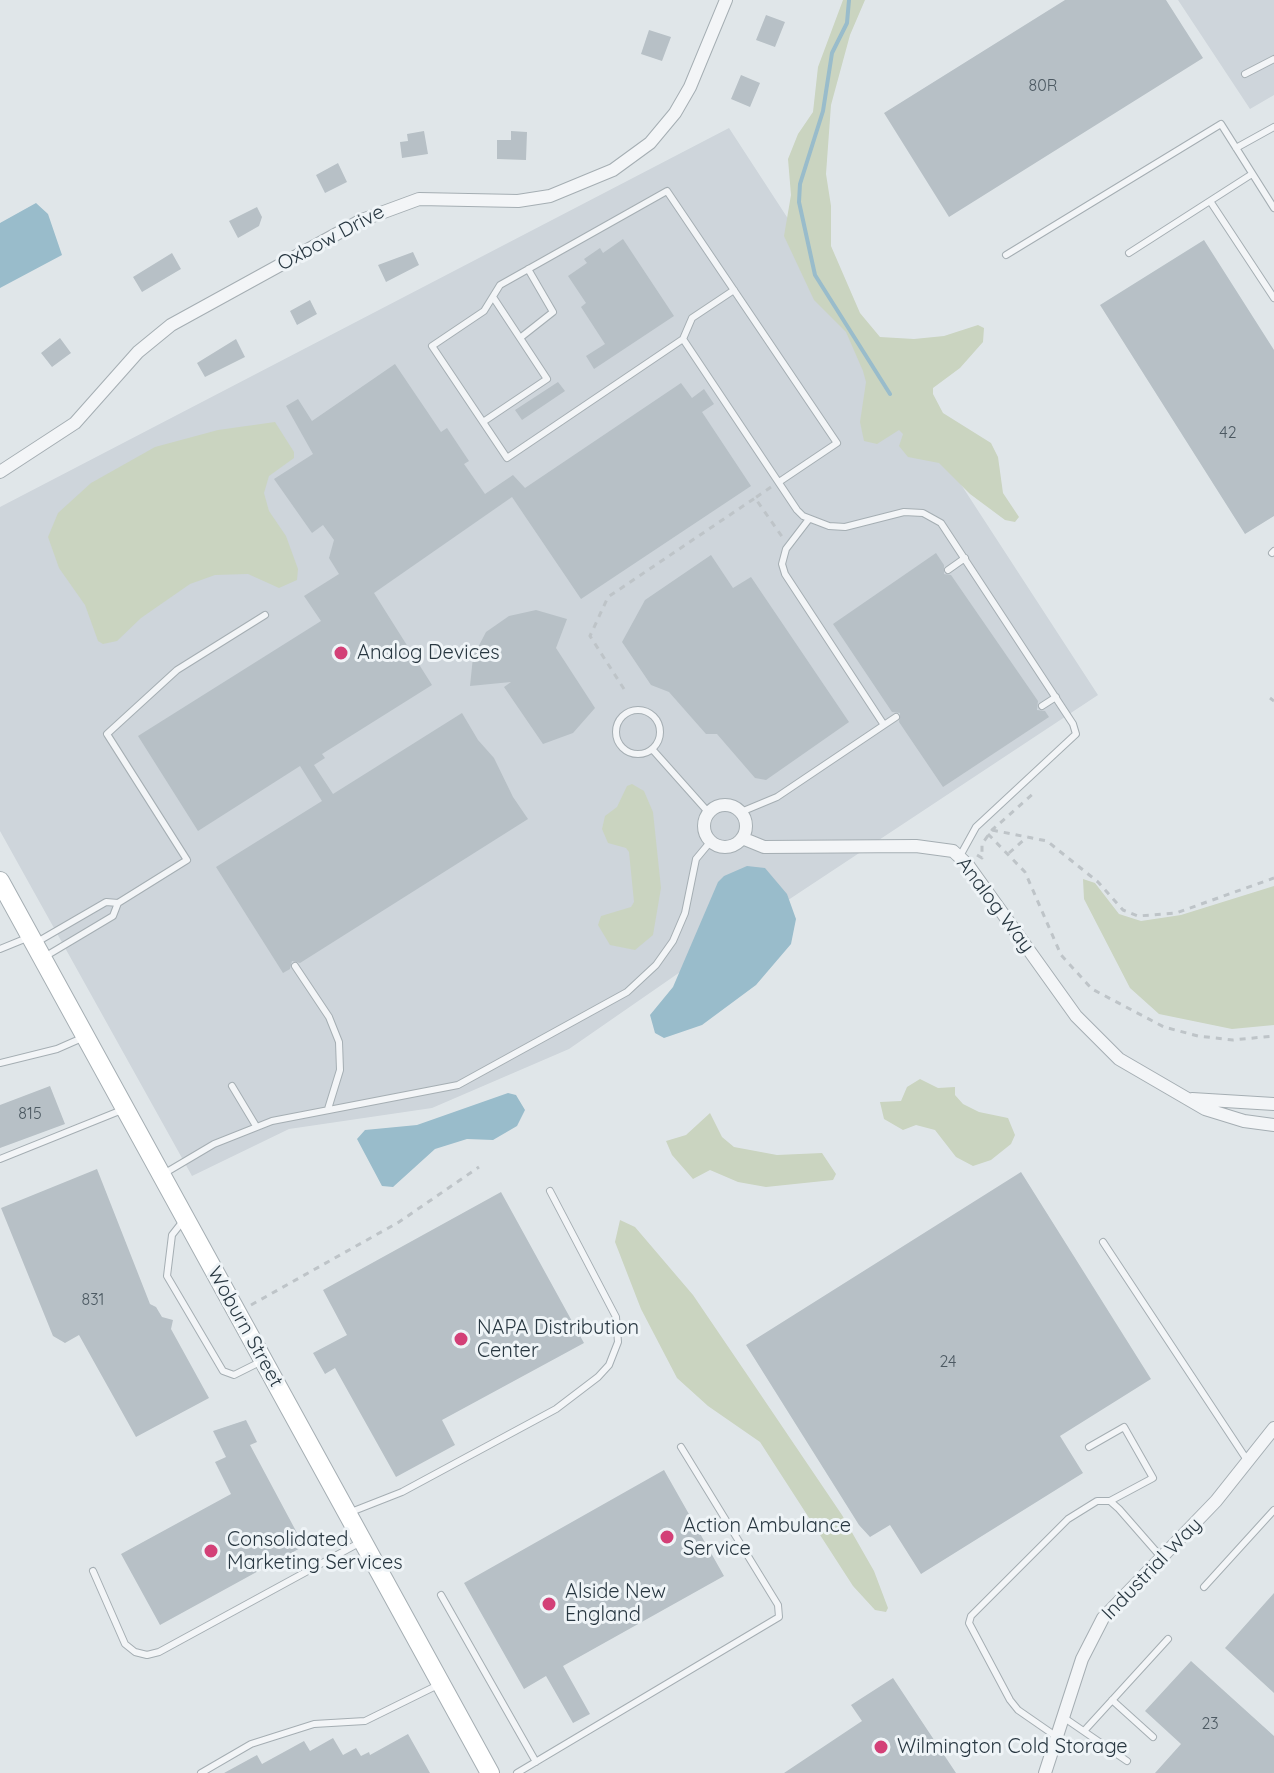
<!DOCTYPE html>
<style>
body{margin:0}
canvas{display:block;background:#e0e6e9}
</style>
<canvas width="1274" height="1773"></canvas>
<script>
const c = document.querySelector('canvas').getContext('2d');
c.lineJoin = 'round';
function fillPath(path, color) { c.fillStyle = color; c.fill(path, 'evenodd'); }
const toPath = rows => new Path2D(rows.map(r => 'M' + r).join(''));
function stroke(path, color, width, dash) { c.strokeStyle = color; c.lineWidth = width; c.lineCap = dash ? 'butt' : 'round'; c.setLineDash(dash || []); c.stroke(path); }
function write(font, color, halo, rows, align = 'center') {
  c.font = font + ' Quicksand,sans-serif'; c.lineWidth = 6; c.setLineDash([]); c.textBaseline = 'middle'; c.strokeStyle = halo; c.fillStyle = color; for (const [text, x, y, turn = 0] of rows) {
    c.save(); c.translate(x, y); c.rotate((+turn || 0) * Math.PI / 180); c.textAlign = isNaN(turn) ? turn : align; if (halo) c.strokeText(text, 0, 0); c.fillText(text, 0, 0); c.restore();
  }
}
const built = toPath([
 [1178,0,1274,0,1274,95,1250,109],
 [729,128,1098,695,696,961,569,1049,432,1108,289,1129,192,1176,0,831,0,507]
]);
const green = toPath([
 [843,0,865,0,850,35,831,105,826,174,831,206,831,246,860,313,880,337,914,339,944,336,978,325,984,328,983,342,960,368,933,388,933,394,943,413,991,443,998,457,1003,493,1019,517,1015,522,1005,520,970,494,939,463,908,457,899,446,903,434,899,430,877,444,864,441,860,422,866,382,863,371,846,332,814,300,784,236,791,195,788,159,798,134,813,112,818,67],
 [275,422,294,452,294,458,269,476,264,493,269,511,286,536,298,569,297,580,279,588,248,574,215,575,190,584,141,618,117,641,103,644,98,641,85,605,59,568,48,537,58,513,91,483,155,447,218,430],
 [632,784,644,791,653,812,661,888,653,935,635,950,610,945,598,925,601,916,631,907,634,902,629,852,626,848,608,843,602,829,605,816,617,807,627,786],
 [1083,879,1095,883,1119,914,1141,921,1181,915,1274,886,1274,1025,1232,1029,1159,1014,1130,988,1084,899],
 [920,1079,938,1088,955,1087,955,1095,963,1104,979,1112,1008,1118,1015,1135,1011,1144,991,1160,973,1166,956,1157,935,1130,916,1125,903,1130,884,1119,880,1102,901,1101,907,1087],
 [710,1113,722,1137,734,1147,777,1155,822,1153,836,1174,833,1180,766,1187,738,1182,710,1170,693,1179,672,1155,666,1141,686,1135],
 [620,1220,635,1227,693,1295,746,1373,842,1515,874,1571,888,1608,886,1612,875,1610,853,1586,760,1442,708,1406,677,1378,641,1309,615,1242]
]);
const water = toPath([
 [36,203,48,214,62,255,0,288,0,223],
 [747,866,765,868,787,894,796,919,791,944,756,985,702,1025,664,1038,655,1033,650,1015,673,987,718,882,724,876],
 [508,1093,516,1095,525,1110,517,1126,493,1140,467,1139,435,1149,393,1187,382,1186,357,1139,365,1130,417,1125]
]);
const stream = toPath([
 [849,0,847,23,832,53,823,111,800,184,799,202,815,275,890,394]
]);
const building = toPath([
 [1065,0,1166,0,1203,58,949,217,884,113],
 [766,15,785,22,775,47,756,40],
 [649,30,671,37,662,61,641,54],
 [741,75,760,83,750,107,731,99],
 [424,131,428,154,402,158,400,142,408,141,407,134],
 [511,131,527,132,526,160,497,159,497,140,511,140],
 [338,163,347,182,325,193,316,175],
 [257,207,262,217,259,226,238,238,229,221],
 [623,239,674,316,594,369,586,356,605,344,581,307,586,303,568,276,587,263,584,259,600,248,603,253],
 [1204,240,1274,350,1274,516,1245,534,1100,305],
 [413,252,419,265,386,282,378,265],
 [172,253,181,269,142,292,133,277],
 [310,300,317,314,297,325,290,311],
 [60,338,71,353,52,367,41,353],
 [236,339,245,357,205,377,197,363],
 [395,364,441,432,447,428,469,461,464,464,485,494,513,475,525,488,681,383,692,398,704,389,714,404,702,412,751,486,581,599,512,497,374,593,432,685,322,754,325,758,314,765,333,794,462,713,478,740,494,758,513,797,528,819,300,963,292,961,290,969,283,973,216,867,322,801,300,766,198,831,138,736,321,621,304,596,339,574,329,558,334,540,323,525,312,533,274,479,313,454,286,406,298,399,312,421],
 [558,382,565,391,522,420,515,410],
 [936,553,944,565,944,574,951,575,1038,701,1037,710,1045,711,1049,717,943,787,899,722,900,713,892,712,833,624],
 [711,555,733,588,751,577,849,722,766,780,755,778,717,734,706,734,669,692,651,685,622,642,645,600],
 [536,610,567,619,556,648,595,708,573,733,543,744,504,687,511,682,470,686,473,657,486,632,509,616],
 [50,1086,65,1124,0,1148,0,1105],
 [97,1169,150,1304,156,1307,162,1317,173,1320,171,1329,209,1398,136,1437,79,1335,65,1343,53,1336,1,1208],
 [1021,1172,1151,1379,1060,1436,1083,1473,921,1574,890,1525,870,1537,859,1525,746,1345],
 [501,1192,584,1343,442,1420,455,1445,396,1477,335,1368,325,1374,313,1353,347,1335,323,1290],
 [246,1420,257,1442,250,1445,304,1546,160,1625,121,1554,231,1494,215,1462,226,1457,213,1431],
 [664,1470,724,1576,563,1666,590,1714,573,1723,546,1676,524,1689,464,1583],
 [1274,1593,1274,1693,1225,1648],
 [1191,1661,1274,1736,1274,1773,1155,1773,1181,1744,1145,1711],
 [893,1678,956,1773,784,1773,862,1721,851,1705],
 [408,1734,430,1773,224,1773,257,1755,262,1764,304,1741,310,1751,333,1738,343,1755,356,1748,361,1756,369,1752,370,1755]
]);
const path = toPath([
 [771,487,755,498,783,538],
 [624,689,590,636,608,597,755,498],
 [1270,698,1274,701],
 [992,830,1047,841,1098,882,1123,910,1138,916,1176,913,1274,878],
 [988,834,1025,872,1061,955,1092,989,1164,1027,1198,1036,1233,1040,1274,1036],
 [1009,853,1027,837],
 [977,855,982,858,982,844,992,830,1034,793],
 [251,1305,399,1222,479,1167]
]);
const lane = toPath([
 [1245,74,1274,59],
 [1236,148,1274,127],
 [1210,201,1274,298],
 [1129,253,1252,174],
 [1006,255,1221,124,1274,208],
 [520,338,553,312,528,269],
 [683,339,692,318,734,290],
 [483,422,547,379,493,297],
 [779,482,837,443,667,191,500,285,484,311,432,346,507,458,683,339,797,510,803,516,829,526,845,527,904,512,923,513,941,523,1073,724,1076,734,976,827,960,856],
 [1272,553,1274,551],
 [948,570,965,558],
 [1042,706,1056,697],
 '616 732a22 22 0 1 1 44 0a22 22 0 1 1-44 0Z',
 [884,725,896,717],
 [652,749,709,813],
 [741,812,777,797,884,725,785,574,782,564,786,549,809,519],
 [37,942,106,902,118,903,187,860,107,734,177,670,265,615],
 [0,949,27,938],
 [46,956,113,916,118,903],
 [295,966,329,1017,339,1042,340,1070,328,1109],
 [0,1063,57,1049,82,1038],
 [232,1086,256,1126],
 [0,1159,122,1110],
 [165,1173,214,1144,272,1121,458,1085,627,992,656,965,673,941,685,913,696,859,711,841],
 [183,1221,172,1235,167,1276,223,1371,234,1375,260,1362],
 [1103,1242,1247,1460],
 [1089,1447,1124,1427,1153,1478,1110,1501],
 [351,1512,402,1492,556,1409,598,1377,609,1365,618,1342,616,1317,550,1191],
 [93,1571,125,1644,135,1652,147,1655,159,1652,359,1543],
 [1204,1587,1274,1510],
 [441,1595,536,1762],
 [1112,1700,1153,1737],
 [1063,1717,1127,1761],
 [1084,1731,1168,1639],
 [1057,1737,1018,1710,1010,1700,969,1623,971,1616,1068,1519,1097,1501,1110,1501,1119,1509,1161,1557],
 [201,1773,251,1744,314,1724,365,1721,438,1685],
 [517,1773,779,1617,778,1605,681,1447]
]);
const street = toPath([
 [0,472,75,423,138,352,171,325,362,220,419,199,518,201,550,196,613,170,650,143,675,113,690,87,726,0],
 '704 826a21 21 0 1 1 42 0a21 21 0 1 1-42 0Z',
 [742,838,764,847,916,846,953,851,968,865,1076,1016,1119,1059,1205,1109,1244,1121,1274,1125],
 [1192,1099,1274,1104],
 [1045,1773,1082,1659,1103,1618,1216,1501,1274,1428]
]);
const secondary = toPath([
 [0,881,490,1773]
]);
const markers = [
 [341,653,8,"#d34077"],
 [461,1339,8,"#d34077"],
 [667,1537,8,"#d34077"],
 [211,1551,8,"#d34077"],
 [549,1604,8,"#d34077"],
 [881,1747,8,"#d34077"]
];
const numberNames = [
 ["80R",1043,86],
 ["42",1228,433],
 ["815",30,1114],
 ["831",93,1300],
 ["24",948,1362],
 ["23",1210,1724]
];
const streetNames = [
 ["Oxbow Drive",331,238,-28],
 ["Analog Way",995,905,53],
 ["Woburn Street",245,1327,61],
 ["Industrial Way",1152,1569,-46]
];
const poiNames = [
 ["Analog Devices",357,653],
 ["NAPA Distribution",477,1328],
 ["Center",477,1351],
 ["Action Ambulance",683,1526],
 ["Service",683,1549],
 ["Consolidated",227,1540],
 ["Marketing Services",227,1563],
 ["Alside New",565,1592],
 ["England",565,1615],
 ["Wilmington Cold Storage",897,1747]
];
fillPath(built, '#ced5db');
fillPath(green, '#cad4c0');
fillPath(water, '#99bccb');
stroke(stream, '#99bccb', 4);
fillPath(building, '#b7c0c6');
stroke(lane, '#a5aeb3', 8);
stroke(street, '#a5aeb3', 14);
stroke(secondary, '#a5aeb3', 20);
stroke(path, '#bec4c8', 3, [6, 6]);
stroke(lane, '#f3f5f7', 6);
stroke(street, '#f3f5f7', 12);
stroke(secondary, '#fff', 18);
for (const [x, y, r, color] of markers) { const dot = new Path2D(); dot.arc(x, y, r, 0, 2 * Math.PI); c.fillStyle = color; c.fill(dot); stroke(dot, '#eff4f7', 3); }
write('16px', '#4c5962', null, numberNames);
write('20px', '#283741', '#eff4f7', streetNames);
write('20px', '#283741', '#eff4f7', poiNames, 'left');
</script>
